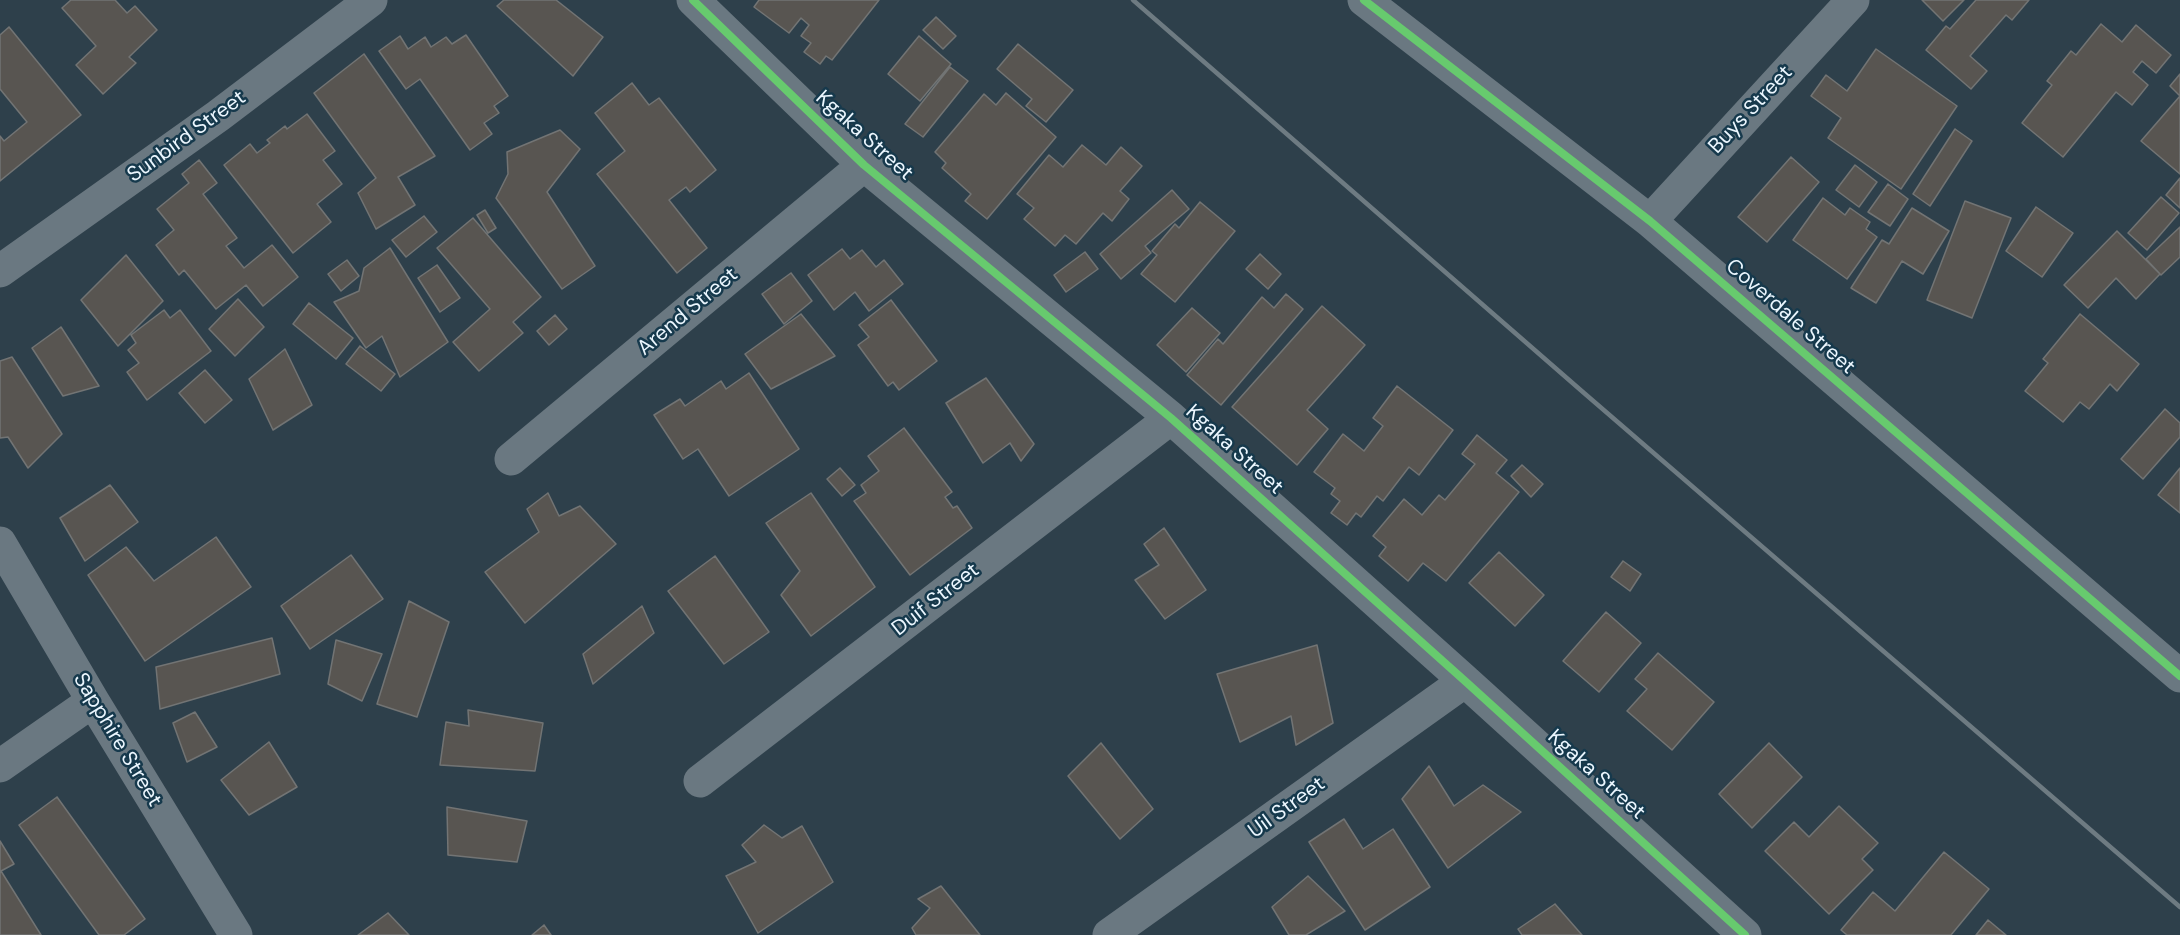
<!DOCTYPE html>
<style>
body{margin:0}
canvas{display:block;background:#2e404b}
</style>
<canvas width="2180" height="935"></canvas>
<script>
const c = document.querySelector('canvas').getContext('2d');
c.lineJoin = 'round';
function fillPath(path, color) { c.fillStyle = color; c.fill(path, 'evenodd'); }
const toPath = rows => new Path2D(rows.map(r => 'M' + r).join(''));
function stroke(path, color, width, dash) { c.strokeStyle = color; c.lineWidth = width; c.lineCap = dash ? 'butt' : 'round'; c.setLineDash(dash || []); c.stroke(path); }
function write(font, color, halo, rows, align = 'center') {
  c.font = font + ' "DM Sans",sans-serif'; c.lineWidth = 5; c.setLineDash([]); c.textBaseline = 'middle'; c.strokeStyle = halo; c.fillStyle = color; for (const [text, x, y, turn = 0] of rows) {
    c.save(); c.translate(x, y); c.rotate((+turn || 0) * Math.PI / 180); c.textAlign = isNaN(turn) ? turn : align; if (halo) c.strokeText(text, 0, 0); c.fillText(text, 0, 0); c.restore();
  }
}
const building = toPath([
 [71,0,115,0,127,13,135,6,157,30,129,57,136,63,103,94,76,65,96,46,62,8,71,0],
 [504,0,556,0,603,37,573,76,497,6,504,0],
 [759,0,879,0,832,60,826,56,820,64,804,52,811,43,801,36,809,25,801,18,789,33,754,7,759,0],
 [1922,0,1964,0,1943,21,1922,0],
 [1976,0,2029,0,2012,20,2006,15,1970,56,1987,71,1971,89,1926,50,1946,26,1950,29,1976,0],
 [936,17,956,36,943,49,923,30,936,17],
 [2101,24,2122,42,2136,25,2171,55,2156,73,2142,61,2133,72,2148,85,2132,105,2116,92,2063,157,2022,123,2052,85,2047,81,2071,51,2076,55,2101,24],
 [9,27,81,115,0,181,0,136,4,141,27,122,0,89,0,35,9,27],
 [466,35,508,96,494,106,499,113,484,123,492,134,470,150,420,79,406,89,379,51,400,36,408,49,425,37,431,47,446,37,452,44,466,35],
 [919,36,951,64,920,101,888,74,919,36],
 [1018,44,1073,90,1046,122,1026,106,1032,99,997,69,1018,44],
 [1876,49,1957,106,1901,189,1828,138,1841,118,1811,96,1826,75,1847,91,1876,49],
 [364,54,435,156,398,177,415,205,376,229,358,193,376,178,314,93,364,54],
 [950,67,968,81,923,137,905,124,950,67],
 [2180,74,2180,174,2141,141,2180,96,2170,86,2180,74],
 [632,83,649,105,659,98,716,170,690,192,686,187,669,200,707,248,677,273,597,174,625,151,595,113,632,83],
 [1006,93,1056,137,987,219,965,201,971,194,942,168,946,163,935,152,984,94,996,105,1006,93],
 [307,114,335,151,323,160,342,184,317,204,331,222,293,253,224,165,250,144,257,153,270,143,267,140,285,126,287,129,307,114],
 [1955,129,1972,141,1930,206,1913,194,1955,129],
 [560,130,580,149,547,192,595,266,562,289,496,198,508,174,507,152,560,130],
 [1082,145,1106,165,1121,147,1142,166,1120,191,1129,199,1112,221,1103,213,1076,244,1065,235,1055,246,1024,219,1034,208,1017,194,1049,155,1063,167,1082,145],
 [1791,157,1819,182,1767,242,1738,217,1791,157],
 [199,160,217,183,203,194,237,238,226,246,244,268,272,245,298,277,263,306,246,285,216,309,184,270,179,275,156,245,174,230,157,209,189,183,182,174,199,160],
 [1855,165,1877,182,1859,207,1836,190,1855,165],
 [2180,178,2180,208,2166,195,2180,178],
 [1888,184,1908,199,1890,226,1868,212,1888,184],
 [1172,190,1189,209,1145,246,1151,253,1121,279,1100,254,1172,190],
 [2161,197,2179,213,2147,250,2128,233,2161,197],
 [1823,198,1845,215,1850,208,1870,222,1866,229,1877,237,1847,279,1793,240,1823,198],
 [1965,201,2011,218,1972,318,1927,300,1965,201],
 [1200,202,1235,231,1175,302,1141,274,1157,255,1152,251,1175,224,1179,228,1200,202],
 [2036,207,2073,233,2042,277,2006,251,2036,207],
 [1912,208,1949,231,1923,274,1902,261,1876,303,1851,288,1882,240,1889,244,1912,208],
 [485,210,496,228,488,233,477,215,485,210],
 [424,216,437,232,406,257,392,240,424,216],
 [473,218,541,297,513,322,523,333,479,371,453,342,490,309,437,248,473,218],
 [2180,227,2180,257,2161,275,2146,259,2180,227],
 [2117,231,2160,274,2136,299,2116,278,2088,308,2064,285,2117,231],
 [390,248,448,342,400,377,382,336,366,348,334,302,359,291,364,268,390,248],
 [842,249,850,259,862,250,876,267,884,260,903,284,869,311,855,292,834,310,808,275,842,249],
 [1085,252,1098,269,1066,292,1054,275,1085,252],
 [1260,254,1281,274,1268,289,1246,269,1260,254],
 [126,255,163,301,118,346,81,300,126,255],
 [347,260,359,276,341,291,328,274,347,260],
 [437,265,460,298,440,312,418,278,437,265],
 [791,273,812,301,784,324,762,294,791,273],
 [1286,294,1303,309,1221,405,1187,375,1218,339,1223,344,1262,297,1274,308,1286,294],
 [238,299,264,327,235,356,209,329,238,299],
 [891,300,937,361,899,390,893,382,888,386,858,345,869,337,859,325,891,300],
 [309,303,353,338,336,359,293,324,309,303],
 [1322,306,1365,345,1307,410,1328,429,1297,465,1232,407,1322,306],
 [1192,308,1220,333,1186,372,1157,345,1192,308],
 [164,310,170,318,180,310,211,351,147,400,127,372,139,363,128,350,136,343,131,335,164,310],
 [801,314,835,356,771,389,745,354,801,314],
 [2080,314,2139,364,2117,391,2110,384,2089,409,2080,402,2063,422,2025,391,2048,363,2043,359,2080,314],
 [555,315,567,329,549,345,537,331,555,315],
 [61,327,99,386,63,396,32,348,61,327],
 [360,346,395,374,381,391,346,364,360,346],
 [285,349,312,405,273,430,249,379,285,349],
 [12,357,62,434,28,468,8,437,0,438,0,361,12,357],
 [205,370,232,400,205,423,179,393,205,370],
 [749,373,799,449,729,496,698,449,683,459,654,415,680,399,685,406,721,381,726,389,749,373],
 [986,378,1034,444,1021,461,1010,443,983,463,946,403,986,378],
 [1397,386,1453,430,1419,475,1409,467,1383,501,1377,496,1361,517,1356,513,1347,525,1331,513,1340,501,1331,494,1335,488,1314,472,1343,434,1364,451,1383,426,1373,418,1397,386],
 [2165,409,2180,423,2180,437,2143,479,2121,459,2165,409],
 [904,428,952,492,945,497,953,508,957,506,972,528,910,575,854,501,866,493,861,485,879,471,868,456,904,428],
 [1477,435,1507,460,1496,473,1519,492,1446,581,1423,563,1408,581,1379,556,1386,547,1373,536,1404,499,1422,515,1439,495,1445,500,1475,464,1462,454,1477,435],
 [1522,465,1543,484,1531,497,1511,476,1522,465],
 [840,468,855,485,842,496,827,479,840,468],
 [2180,468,2180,513,2158,495,2180,468],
 [110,485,138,522,85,561,60,518,110,485],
 [548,493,559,516,580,506,616,544,525,623,485,572,539,532,527,509,548,493],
 [811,493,875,587,811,636,781,595,800,571,766,523,811,493],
 [1164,528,1206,590,1165,619,1135,580,1159,565,1144,544,1164,528],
 [216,537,251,587,145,661,88,575,126,547,154,581,216,537],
 [1499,552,1544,595,1515,626,1469,583,1499,552],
 [351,555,383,599,310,649,281,606,351,555],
 [715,556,769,632,724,664,668,591,715,556],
 [1623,561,1641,574,1630,591,1611,577,1623,561],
 [409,601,449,622,417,717,377,704,409,601],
 [642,606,654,633,593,684,583,654,642,606],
 [1606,612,1641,643,1599,692,1563,661,1606,612],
 [272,638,280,674,160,709,156,667,272,638],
 [336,640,382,654,362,701,328,684,336,640],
 [1317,645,1333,723,1296,745,1291,716,1240,742,1217,674,1317,645],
 [1658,653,1714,702,1672,750,1627,711,1647,689,1635,679,1658,653],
 [468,710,543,723,535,771,440,765,446,722,469,726,468,710],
 [195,712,217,747,187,762,173,723,195,712],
 [269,742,297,787,249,815,221,780,269,742],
 [1101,743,1153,809,1120,839,1068,776,1101,743],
 [1769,743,1802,777,1752,828,1719,794,1769,743],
 [1429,766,1454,806,1483,785,1521,812,1448,868,1402,799,1429,766],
 [57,797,145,919,124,935,99,935,19,825,57,797],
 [1839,806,1878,843,1862,859,1873,870,1829,914,1765,851,1794,822,1809,837,1839,806],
 [447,807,527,821,517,862,448,855,447,807],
 [1344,819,1363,849,1393,829,1430,887,1365,930,1309,842,1344,819],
 [764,825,782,838,802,826,833,882,758,933,726,876,756,862,742,845,764,825],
 [0,841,14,864,1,871,41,935,0,935,0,841],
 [1944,852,1989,889,1951,935,1847,935,1841,930,1873,892,1895,911,1944,852],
 [1308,876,1345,911,1306,935,1289,935,1272,907,1308,876],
 [941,886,980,935,916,935,912,928,930,908,918,899,941,886],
 [1555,904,1582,935,1522,935,1518,929,1555,904],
 [388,913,409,935,358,935,388,913],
 [1988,920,2006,935,1976,935,1988,920],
 [544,925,551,935,532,935,544,925]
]);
const minor = toPath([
 [693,0,864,165,1171,418,1465,681,1745,935],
 [1364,0,1650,221,2180,676],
 [1650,221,1853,0],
 [0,271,218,116,371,0],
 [511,459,864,165],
 [0,543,93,701,236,935],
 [0,766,93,701],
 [700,781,1171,418],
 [1109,935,1465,681]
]);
const rail = toPath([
 [1133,0,1584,393,2180,907]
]);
const cycleway = toPath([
 [693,0,864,165,1171,418,1465,681,1745,935],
 [1364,0,1650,221,2180,676]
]);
const streetNames = [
 ["Buys Street",1751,110,-47],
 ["Kgaka Street",864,136,42],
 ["Sunbird Street",187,137,-36],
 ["Arend Street",688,312,-40],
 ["Coverdale Street",1790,317,41],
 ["Kgaka Street",1234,450,42],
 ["Duif Street",936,600,-38],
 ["Sapphire Street",117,740,59],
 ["Kgaka Street",1596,775,42],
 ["Uil Street",1287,808,-36]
];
fillPath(building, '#585551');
stroke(building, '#727474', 1.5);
stroke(minor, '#6a7881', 33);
stroke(rail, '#6e7b82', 4.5);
stroke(cycleway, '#67ca6e', 8);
write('21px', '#ebf6fe', '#16394c', streetNames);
</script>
